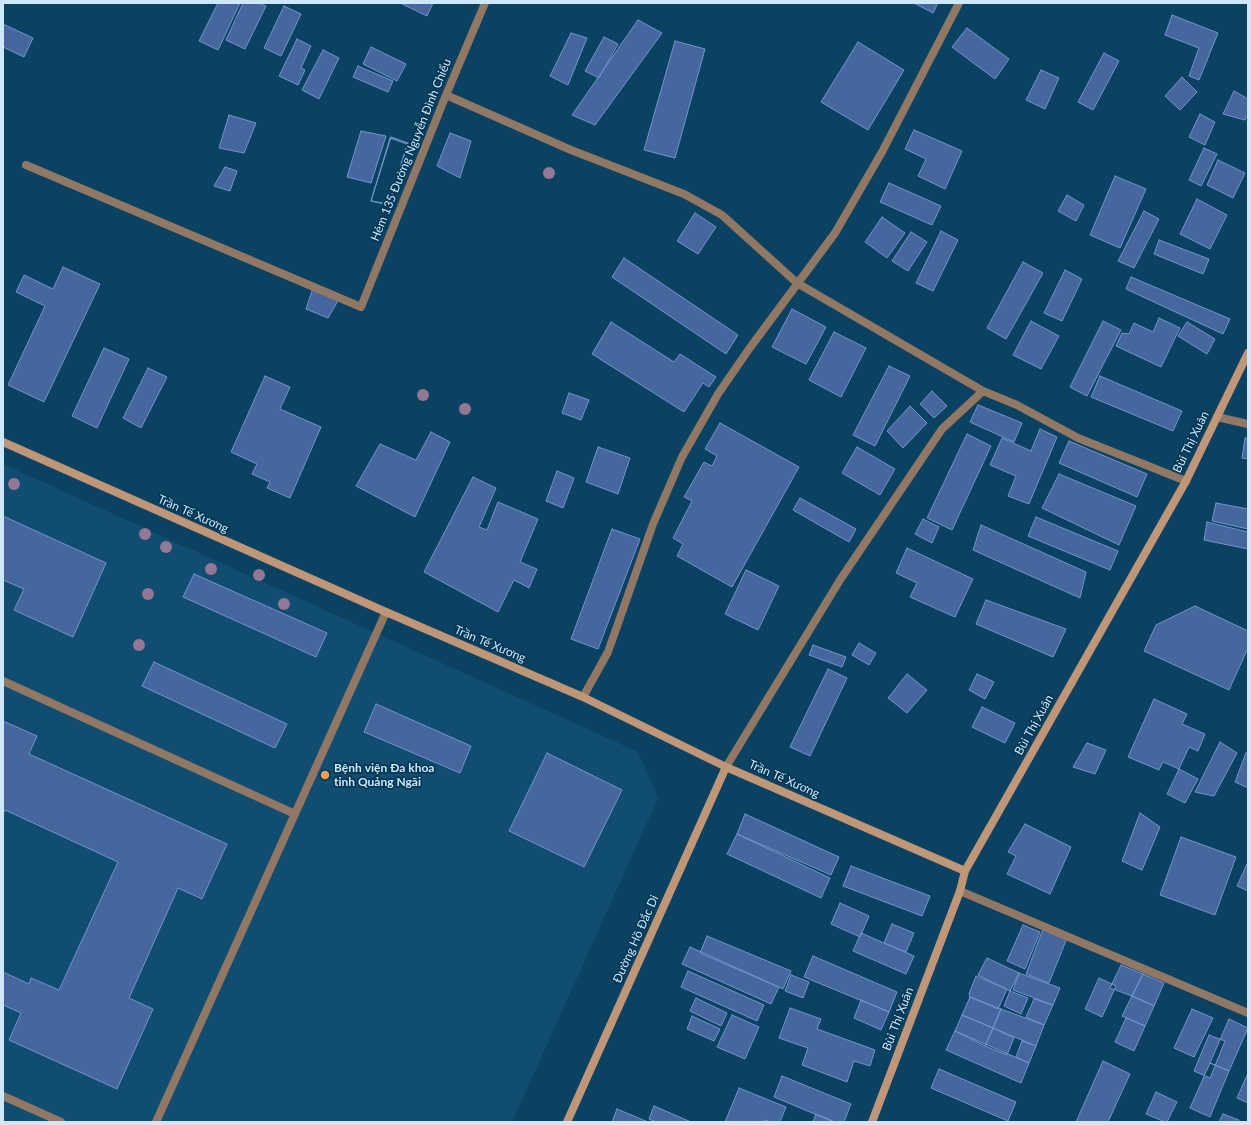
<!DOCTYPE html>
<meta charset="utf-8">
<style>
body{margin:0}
#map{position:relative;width:1251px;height:1125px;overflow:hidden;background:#0c4261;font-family:Lato,sans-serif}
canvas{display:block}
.frame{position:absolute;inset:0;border:4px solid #cee8fb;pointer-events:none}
</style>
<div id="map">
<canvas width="1251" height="1125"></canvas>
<div class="frame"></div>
</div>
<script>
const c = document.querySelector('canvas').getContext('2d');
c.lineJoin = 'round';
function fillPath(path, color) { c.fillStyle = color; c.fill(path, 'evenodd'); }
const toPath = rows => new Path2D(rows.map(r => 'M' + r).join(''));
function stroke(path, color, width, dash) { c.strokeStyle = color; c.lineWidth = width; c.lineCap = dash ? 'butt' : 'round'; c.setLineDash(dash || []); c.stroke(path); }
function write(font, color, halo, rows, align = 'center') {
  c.font = font + ' Lato,sans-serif'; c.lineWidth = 3.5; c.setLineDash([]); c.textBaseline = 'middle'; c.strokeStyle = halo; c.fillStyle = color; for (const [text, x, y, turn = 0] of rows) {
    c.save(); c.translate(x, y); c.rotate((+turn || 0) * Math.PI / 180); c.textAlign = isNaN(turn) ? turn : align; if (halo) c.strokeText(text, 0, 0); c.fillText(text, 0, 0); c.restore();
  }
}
const built = toPath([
 [3,464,638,752,658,798,512,1122,3,1122]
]);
const building = toPath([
 [218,3,240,3,218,50,199,41,218,3],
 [243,3,259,3,266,6,245,49,226,40,243,3],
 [400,3,433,3,427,16,400,3],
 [914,3,938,3,933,13,914,3],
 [284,6,301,14,281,56,264,48,284,6],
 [1172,15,1218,33,1199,80,1189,76,1199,48,1165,35,1172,15],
 [638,20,662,33,595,125,572,115,638,20],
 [3,24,33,38,24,57,3,47,3,24],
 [967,28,1009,59,995,79,952,47,967,28],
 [571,33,587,38,568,85,550,76,571,33],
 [604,37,618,44,599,78,585,71,604,37],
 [297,39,311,46,301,68,305,70,298,85,279,76,297,39],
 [675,41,705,49,675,158,644,150,675,41],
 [858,42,904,70,868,130,821,102,858,42],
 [371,47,406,64,397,81,363,64,371,47],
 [323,50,339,58,319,99,302,90,323,50],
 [1104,53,1119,61,1093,110,1078,102,1104,53],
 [358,66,393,81,388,92,353,77,358,66],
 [1041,70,1059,78,1045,109,1026,100,1041,70],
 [1182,77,1197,92,1180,110,1165,96,1182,77],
 [1234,91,1248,99,1248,114,1245,120,1223,114,1234,91],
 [1200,114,1215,122,1205,145,1189,137,1200,114],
 [229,115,256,123,244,153,219,148,229,115],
 [914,130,962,151,945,189,918,176,926,159,905,149,914,130],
 [361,131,386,136,371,183,347,177,361,131],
 [450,133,471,141,460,178,437,166,450,133],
 [391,137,408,143,389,205,371,201,391,137],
 [390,138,407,144,389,204,371,201,390,138],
 [1204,148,1217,154,1201,186,1189,180,1204,148],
 [1218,160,1245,173,1233,198,1207,185,1218,160],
 [225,167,237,171,230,191,214,186,225,167],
 [1115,176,1146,189,1120,248,1090,235,1115,176],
 [889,183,941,206,932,225,880,202,889,183],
 [1067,195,1084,205,1076,221,1058,211,1067,195],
 [1197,199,1227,215,1210,249,1180,234,1197,199],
 [1144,211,1159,219,1134,268,1118,261,1144,211],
 [695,213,716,227,698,254,677,241,695,213],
 [882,217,905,233,887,258,865,242,882,217],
 [941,231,958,240,933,291,916,283,941,231],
 [911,232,927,242,908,271,892,261,911,232],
 [1159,240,1209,259,1203,274,1154,254,1159,240],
 [624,258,738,335,726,354,612,277,624,258],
 [1023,262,1043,273,1006,339,987,328,1023,262],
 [63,267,100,284,44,402,8,385,45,306,16,292,24,275,53,289,63,267],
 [1065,270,1082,279,1062,321,1044,313,1065,270],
 [1131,277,1230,319,1223,334,1126,289,1131,277],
 [313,288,339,299,328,318,306,309,313,288],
 [792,309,826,327,806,364,772,347,792,309],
 [1159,318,1180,328,1161,367,1116,346,1122,333,1129,334,1134,323,1153,332,1159,318],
 [1031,321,1059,336,1041,369,1013,355,1031,321],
 [1103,321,1121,330,1087,396,1070,387,1103,321],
 [611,322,674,362,680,354,716,377,709,387,703,383,684,412,592,354,611,322],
 [1187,322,1215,339,1207,354,1178,336,1187,322],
 [834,332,866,348,841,397,809,380,834,332],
 [104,348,129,359,97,428,72,416,104,348],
 [889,366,910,376,875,446,853,435,889,366],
 [148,368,167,377,141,428,123,418,148,368],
 [265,376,290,387,280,409,321,427,290,498,267,488,270,482,252,474,257,464,231,452,265,376],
 [1100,376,1182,411,1173,431,1091,397,1100,376],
 [932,391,947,406,934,418,920,404,932,391],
 [569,393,589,400,581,420,562,413,569,393],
 [978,405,1022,423,1014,442,970,422,978,405],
 [910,406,927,423,903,448,887,431,910,406],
 [720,423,799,467,732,587,677,556,683,544,673,538,692,501,684,497,704,462,712,466,717,456,705,449,720,423],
 [1040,429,1057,437,1029,504,1008,496,1016,476,990,465,1002,438,1031,451,1040,429],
 [431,432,450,442,415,517,356,486,380,444,416,460,431,432],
 [967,434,991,446,952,530,927,518,967,434],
 [1245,438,1248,438,1248,459,1242,458,1245,438],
 [1069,441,1147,474,1137,497,1059,463,1069,441],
 [598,447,630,458,618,494,586,482,598,447],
 [857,447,895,469,880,495,842,473,857,447],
 [557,471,574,478,563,508,546,501,557,471],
 [1059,474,1136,506,1119,545,1042,508,1059,474],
 [473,477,496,488,479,527,487,530,498,502,538,519,520,562,537,569,529,588,514,580,498,612,424,572,473,477],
 [800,498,856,529,849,542,793,510,800,498],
 [1216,503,1248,509,1248,529,1212,521,1216,503],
 [3,516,106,563,73,637,14,610,24,589,3,580,3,516],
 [1036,517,1118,551,1110,570,1028,536,1036,517],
 [923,519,939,527,932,543,915,534,923,519],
 [1207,522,1248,532,1248,549,1204,540,1207,522],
 [981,525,1086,572,1080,598,973,550,981,525],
 [612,529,640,539,598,649,571,639,612,529],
 [907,548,973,579,955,617,910,597,917,583,896,573,907,548],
 [746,570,779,586,758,630,725,614,746,570],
 [194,574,327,633,316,657,183,597,194,574],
 [986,600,1066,629,1053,657,976,624,986,600],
 [1195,606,1248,631,1248,648,1229,690,1144,651,1156,625,1195,606],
 [859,643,876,653,869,665,852,655,859,643],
 [813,645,846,657,842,667,809,655,813,645],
 [154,662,287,724,275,748,142,686,154,662],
 [828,669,847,678,810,756,790,747,828,669],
 [907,674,927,690,907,713,888,698,907,674],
 [977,674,994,682,985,699,969,690,977,674],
 [1154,699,1187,714,1182,724,1205,734,1198,751,1189,747,1179,769,1163,762,1159,770,1128,757,1154,699],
 [376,704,471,746,460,773,364,732,376,704],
 [982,707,1015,723,1005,743,972,727,982,707],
 [3,721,37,736,29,754,227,844,202,899,178,888,129,998,153,1009,117,1089,9,1040,21,1013,3,1005,3,972,29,984,31,978,59,990,118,862,5,810,3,814,3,721],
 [1220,742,1237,753,1214,796,1195,792,1220,742],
 [1087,743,1106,750,1095,774,1073,767,1087,743],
 [547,753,622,790,584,867,509,831,547,753],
 [1246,753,1248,754,1248,788,1235,782,1246,753],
 [1179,769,1198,779,1185,803,1167,794,1179,769],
 [1140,813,1160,827,1142,870,1122,861,1140,813],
 [745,814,839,857,831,875,737,834,745,814],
 [1025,824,1071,847,1050,894,1007,874,1016,856,1008,852,1025,824],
 [737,834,830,878,821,898,727,854,737,834],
 [1181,837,1236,857,1215,915,1160,895,1181,837],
 [1248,862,1248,891,1237,886,1248,862],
 [851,866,930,896,922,916,843,886,851,866],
 [840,903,869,916,860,937,831,924,840,903],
 [892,924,914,933,906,952,884,943,892,924],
 [1023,925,1040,932,1025,969,1007,961,1023,925],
 [1043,929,1067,938,1049,983,1026,974,1043,929],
 [861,933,914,956,906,974,853,951,861,933],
 [707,936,791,971,783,989,700,953,707,936],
 [690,947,779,987,771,1004,682,964,690,947],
 [813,956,897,992,889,1012,804,977,813,956],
 [987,958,1019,973,1010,991,978,975,987,958],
 [1121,965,1143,974,1132,996,1110,988,1121,965],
 [688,971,764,1005,757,1021,681,987,688,971],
 [1019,973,1060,988,1053,1005,1013,990,1019,973],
 [1143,974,1164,983,1154,1006,1132,996,1143,974],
 [791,975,809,982,803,998,785,991,791,975],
 [976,976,1007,989,998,1009,970,997,969,994,976,976],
 [1099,978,1116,986,1102,1017,1085,1009,1099,978],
 [1010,991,1028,998,1021,1014,1004,1006,1010,991],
 [1132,996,1154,1006,1145,1026,1122,1016,1132,996],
 [970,997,1001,1009,993,1028,962,1015,970,997],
 [696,998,727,1013,721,1026,690,1011,696,998],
 [1034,999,1053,1005,1044,1025,1026,1017,1034,999],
 [861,1000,889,1012,881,1030,854,1018,861,1000],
 [790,1008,821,1019,817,1029,875,1050,870,1066,854,1061,847,1082,802,1065,808,1048,779,1038,790,1008],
 [1001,1009,1044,1025,1036,1046,993,1028,1001,1009],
 [1192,1009,1213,1018,1194,1057,1174,1048,1192,1009],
 [732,1015,759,1027,745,1059,717,1047,732,1015],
 [962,1015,993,1028,985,1046,955,1031,962,1015],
 [692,1016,720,1029,714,1041,687,1029,692,1016],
 [1126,1018,1145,1026,1134,1051,1115,1042,1126,1018],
 [1229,1019,1248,1028,1229,1071,1210,1063,1229,1019],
 [993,1028,1014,1038,1007,1055,985,1046,993,1028],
 [955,1031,1029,1063,1021,1083,946,1050,955,1031],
 [1209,1035,1225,1041,1210,1078,1194,1071,1209,1035],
 [1022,1041,1036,1046,1029,1063,1016,1057,1022,1041],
 [1103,1061,1130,1074,1108,1122,1076,1122,1103,1061],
 [1210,1063,1229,1071,1210,1117,1190,1108,1210,1063],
 [939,1069,1016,1102,1008,1121,931,1088,939,1069],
 [1248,1073,1248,1103,1237,1098,1248,1073],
 [782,1076,851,1104,844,1122,834,1122,774,1097,782,1076],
 [739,1088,786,1107,780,1122,770,1122,765,1120,764,1122,725,1122,739,1088],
 [1156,1092,1177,1102,1167,1122,1165,1122,1146,1114,1156,1092],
 [654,1106,691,1122,656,1122,649,1119,654,1106],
 [617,1109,648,1122,612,1122,617,1109],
 [816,1114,833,1121,833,1122,813,1122,816,1114],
 [1223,1114,1239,1120,1238,1122,1219,1122,1223,1114]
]);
const lane = toPath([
 [3,681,295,814],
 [3,1096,61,1122],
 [156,1122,386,612]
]);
const street = toPath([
 [446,95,571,150,684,194,722,215,797,283,983,391,1017,405,1078,438,1186,481],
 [26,165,361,307,446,95,485,3],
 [1217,417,1248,424],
 [583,697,608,652,653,524,682,457,718,394,749,349,835,233,882,152,959,3],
 [726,767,840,580,942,429,983,391],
 [960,891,1248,1013]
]);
const secondary = toPath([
 [3,442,386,612,583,697,726,767,965,871],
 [567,1122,726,767],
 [872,1122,960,891,965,871,1186,481,1248,353]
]);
const trees = [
 [549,173],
 [423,395],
 [465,409],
 [14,484],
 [145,534],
 [166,547],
 [211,569],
 [259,575],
 [148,594],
 [284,604],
 [139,645]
];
const markers = [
 [325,775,5,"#fa9f4e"]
];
const streetNames = [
 ["Hẻm 135 Đường Nguyễn Đình Chiểu",411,150,-68],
 ["Bùi Thị Xuân",1191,442,-64],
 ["Trần Tế Xương",193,514,24],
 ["Trần Tế Xương",490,644,23],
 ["Bùi Thị Xuân",1034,725,-61],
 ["Trần Tế Xương",784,779,24],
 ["Đường Hồ Đắc Di",636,939,-66],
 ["Bùi Thị Xuân",898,1019,-69]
];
const poiNames = [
 ["Bệnh viện Đa khoa",334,768],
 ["tỉnh Quảng Ngãi",334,782]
];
fillPath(built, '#104d70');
fillPath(building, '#46679d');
stroke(building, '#7295ce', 1);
stroke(lane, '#907864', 8);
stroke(street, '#907864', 8);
stroke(secondary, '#bf9778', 8);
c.fillStyle = '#927895';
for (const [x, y] of trees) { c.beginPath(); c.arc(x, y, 6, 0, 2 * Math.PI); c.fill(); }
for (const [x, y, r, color] of markers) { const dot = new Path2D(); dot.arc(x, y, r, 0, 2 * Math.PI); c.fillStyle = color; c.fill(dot); stroke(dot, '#003755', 1.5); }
write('12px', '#cee8fb', '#003755', streetNames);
write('bold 12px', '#cee8fb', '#003755', poiNames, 'left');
</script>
